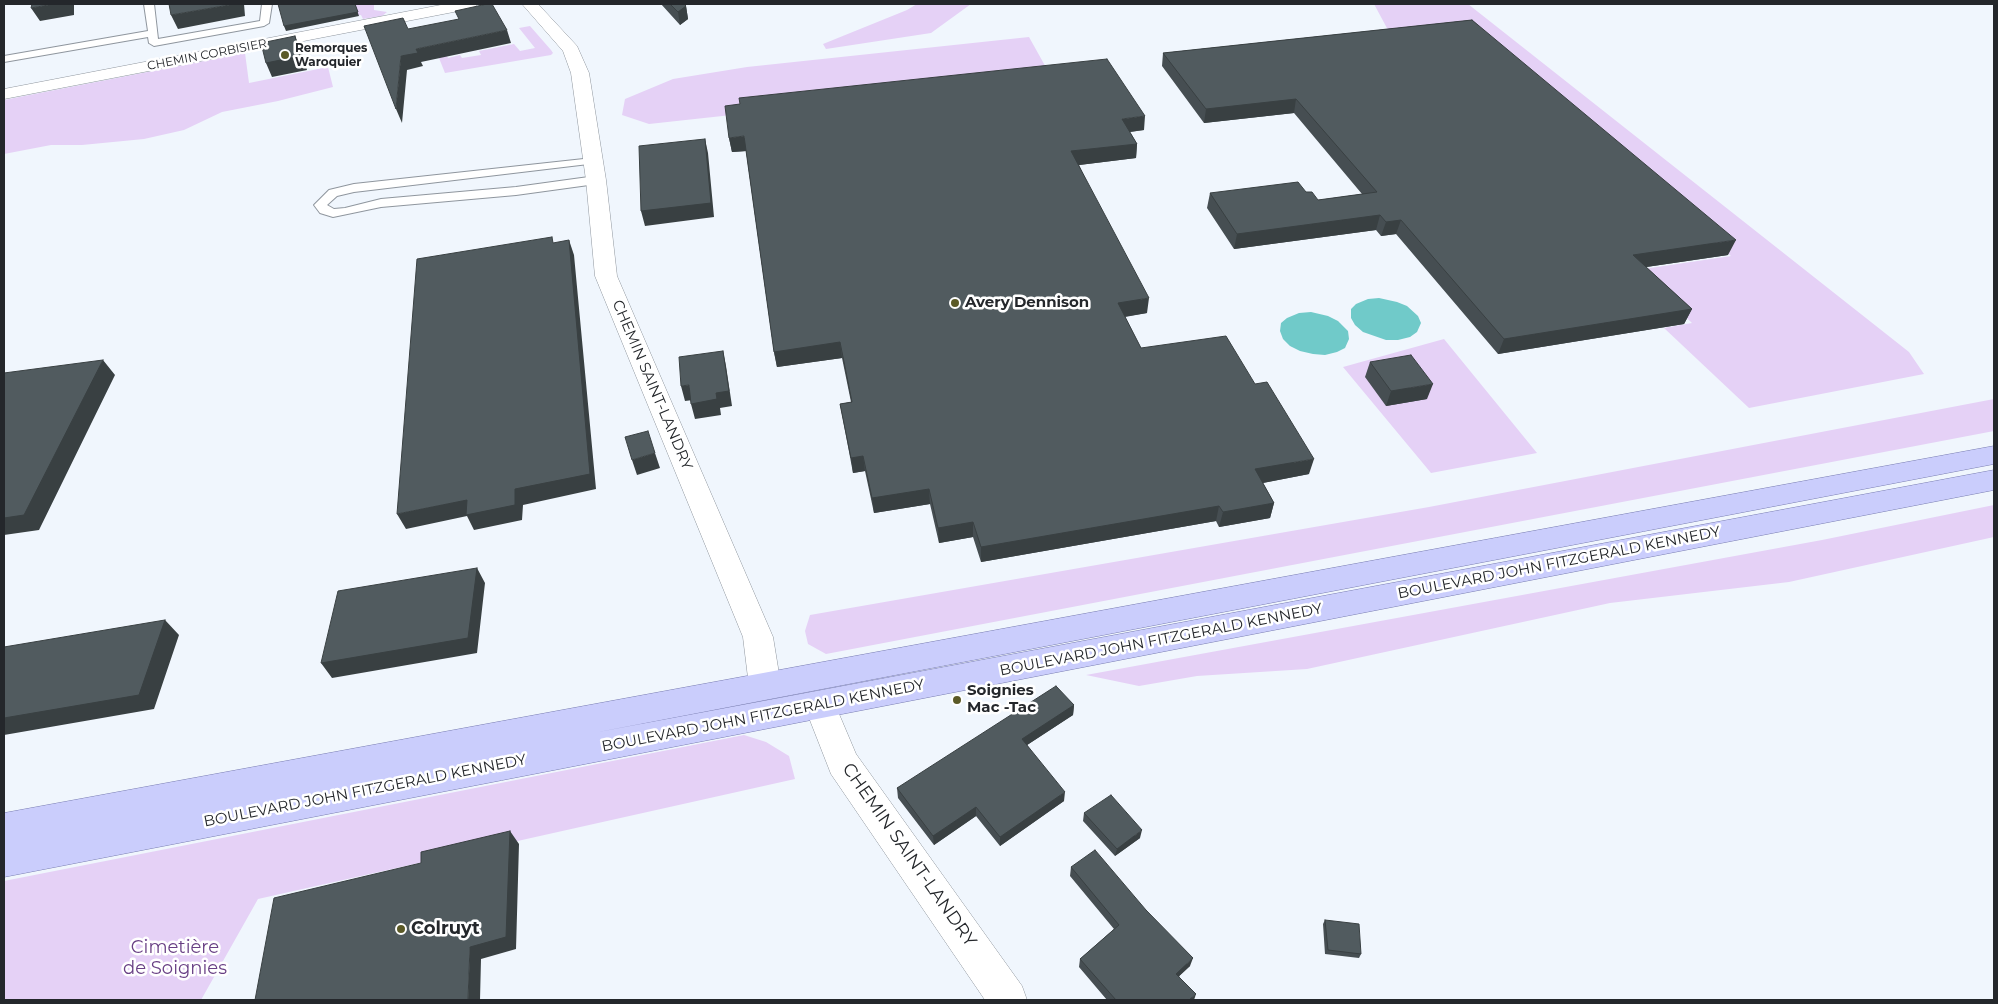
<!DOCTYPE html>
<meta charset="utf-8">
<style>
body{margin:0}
#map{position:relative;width:1998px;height:1004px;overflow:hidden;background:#f0f6fd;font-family:Montserrat,sans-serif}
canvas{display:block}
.frame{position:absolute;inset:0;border:5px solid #24272b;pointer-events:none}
</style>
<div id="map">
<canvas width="1998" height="1004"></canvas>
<div class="frame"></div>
</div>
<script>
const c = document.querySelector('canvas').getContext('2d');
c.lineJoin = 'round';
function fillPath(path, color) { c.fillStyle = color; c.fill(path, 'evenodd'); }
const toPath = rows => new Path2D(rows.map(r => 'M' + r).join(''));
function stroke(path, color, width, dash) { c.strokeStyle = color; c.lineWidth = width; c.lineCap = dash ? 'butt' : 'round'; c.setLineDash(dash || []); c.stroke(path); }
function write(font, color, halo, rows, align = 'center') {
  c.font = font + ' Montserrat,sans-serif'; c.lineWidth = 5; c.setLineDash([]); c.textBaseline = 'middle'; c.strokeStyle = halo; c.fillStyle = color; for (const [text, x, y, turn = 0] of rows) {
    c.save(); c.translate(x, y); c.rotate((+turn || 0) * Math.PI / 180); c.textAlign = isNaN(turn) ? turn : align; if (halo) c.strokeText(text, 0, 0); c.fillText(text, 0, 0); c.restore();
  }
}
const green = toPath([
 [339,4,374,4,374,10,387,12,382,16,363,19,361,15,344,18],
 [917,4,971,4,931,33,826,49,823,44,907,10],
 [1374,4,1468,4,1909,352,1924,374,1749,408,1664,328,1692,323,1637,270,1731,256,1470,35,1395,43],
 [530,26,551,50,553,53,551,55,445,73,435,48,442,46,448,58,460,55,462,58,481,55,479,51,514,44,520,51,535,48,519,28],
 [1029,37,1053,80,649,124,622,115,625,99,673,79,747,67],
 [245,53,249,83,328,67,333,87,278,101,222,112,184,130,144,139,82,145,51,145,4,154,4,100],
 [1444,339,1537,453,1431,473,1343,367],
 [1994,399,1994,431,826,654,808,644,805,631,810,615,1429,507],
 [1994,505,1994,537,1789,582,1610,603,1307,669,1197,676,1139,686,1086,675,1822,540],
 [744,735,766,742,789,756,795,779,258,899,201,1000,4,1000,4,881]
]);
const water = toPath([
 [1379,298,1397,302,1407,306,1418,316,1421,323,1417,332,1410,337,1398,340,1386,340,1363,332,1355,325,1351,318,1351,309,1356,304,1368,299],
 [1311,312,1328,316,1338,321,1348,331,1349,339,1345,348,1337,352,1325,355,1313,354,1300,351,1290,346,1283,339,1280,331,1281,323,1287,318,1299,313]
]);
const service = toPath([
 [144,4,154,4,158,39,260,21,262,4,272,4,269,23,264,26,154,46,149,43,148,37,4,62,4,56,148,31,144,4],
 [593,158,597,159,599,161,597,163,354,192,337,196,327,205,334,209,345,208,381,199,516,187,596,176,600,177,602,180,600,183,596,184,516,195,381,207,333,217,320,213,314,205,329,190,354,184,593,158]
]);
const minor = toPath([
 [446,4,477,4,475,7,469,9,4,99,4,89,446,4],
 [522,4,538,4,577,46,589,73,606,180,617,276,773,637,781,686,776,696,765,699,754,696,749,686,743,637,595,276,586,180,571,73,563,51,522,4],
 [820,691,831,695,856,754,1022,986,1027,1000,985,1000,831,774,804,705,809,695,820,691]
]);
const primary = toPath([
 [1994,446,1994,464,593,733,1994,470,1994,490,4,877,4,813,1994,446]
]);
const wall = toPath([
 [661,4,684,4,686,6,688,19,680,25],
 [1472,20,1728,255,1646,267,1692,309,1684,324,1498,354,1396,234,1381,236,1376,230,1234,249,1207,208,1210,193,1318,200,1362,194,1294,113,1204,123,1162,66,1163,53],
 [1144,130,1130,132,1137,144,1136,158,1079,165,1147,313,1125,317,1141,348,1309,474,1263,483,1274,503,1270,518,1219,527,1216,521,981,562,973,537,939,543,930,504,874,513,865,471,853,473,840,404,851,402,842,358,777,367,774,352,746,151,732,152,729,138],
 [1370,362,1427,399,1386,406,1365,377],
 [1074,705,1073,715,1027,745,1064,801,1000,846,976,816,934,845,898,798,897,788],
 [1084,813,1140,838,1115,856,1083,821],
 [1071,867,1190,966,1179,976,1194,1000,1107,1000,1079,967,1080,959,1114,929,1070,876],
 [1325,920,1361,954,1359,958,1325,954,1323,924]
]);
const shadedWall = toPath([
 [54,4,74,4,74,15,40,21,31,8],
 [235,4,244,4,245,16,178,29,171,15],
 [355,4,359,16,286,31,284,26],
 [686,6,688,19,680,25,678,12],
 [507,30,511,43,421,62,423,66,407,70,402,123,396,109,401,56,416,49],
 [295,36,301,50,307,70,272,77,266,63],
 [1296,99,1294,113,1204,123,1206,109],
 [1145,116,1144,130,1121,133,1122,119],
 [744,136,747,151,732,152,729,138],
 [705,139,708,153,714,217,645,226,641,211],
 [1137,144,1136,158,1071,166,1071,151],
 [1380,215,1376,230,1234,249,1237,234],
 [1401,220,1396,234,1381,236,1386,222],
 [569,240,574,255,596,489,523,505,522,520,474,530,467,516,406,529,397,514,515,489],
 [1736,240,1728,255,1626,270,1633,255],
 [1149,298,1147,313,1116,318,1118,303],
 [1692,309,1684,324,1498,354,1504,339],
 [840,342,842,358,777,367,774,352],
 [723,351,726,366,732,406,720,408,721,415,695,419,691,404,716,393],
 [103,360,115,375,39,530,4,535,4,518],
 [1433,384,1427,399,1386,406,1391,391],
 [689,385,693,400,685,401,681,386],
 [655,453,660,468,637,475,632,460],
 [863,456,865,471,853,473,851,458],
 [1314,459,1309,474,1252,485,1255,469],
 [929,489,930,504,874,513,872,498],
 [1274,503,1270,518,1219,527,1223,512],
 [1219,506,1216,521,981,562,981,547],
 [973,522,973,537,939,543,938,528],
 [477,568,485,583,477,653,332,678,321,663],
 [165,620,179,635,154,709,4,735,4,718],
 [1074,705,1073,715,1021,749,1022,739],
 [1065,792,1064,801,1000,846,1000,837],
 [976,807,976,816,934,845,933,836],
 [1142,830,1140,838,1115,856,1117,849],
 [510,831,519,844,516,949,481,959,480,1000,468,1000,470,947],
 [1193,958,1190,966,1174,981,1176,974],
 [1196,994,1194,1000,1189,1000]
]);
const building = toPath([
 [32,4,54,4,31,8,32,4],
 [169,4,235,4,171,15,169,4],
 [278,4,355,4,358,12,284,26,278,4],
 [487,4,492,4,507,30,416,49,418,53,401,56,396,109,364,26,403,18,408,29,459,19,455,11,487,4],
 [670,4,684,4,686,6,678,12,670,4],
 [1472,20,1736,240,1633,255,1692,309,1504,339,1401,220,1386,222,1380,215,1237,234,1210,193,1298,182,1306,192,1312,192,1318,200,1377,192,1296,99,1206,109,1163,53,1472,20],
 [295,36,300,56,266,63,261,43,295,36],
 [1107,59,1145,116,1122,119,1137,144,1071,151,1149,298,1118,303,1141,348,1226,336,1255,384,1267,382,1314,459,1255,469,1274,503,1223,512,1219,506,981,547,973,522,938,528,929,489,872,498,863,456,851,458,840,404,852,402,840,342,774,352,744,136,729,138,725,106,740,104,739,98,1107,59],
 [705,139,711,203,641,211,639,146,705,139],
 [552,237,553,243,569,240,590,474,515,489,515,505,466,515,467,500,397,514,417,259,552,237],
 [723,351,729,391,716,393,717,399,691,404,689,385,681,386,679,357,723,351],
 [1411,355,1433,384,1391,391,1370,362,1411,355],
 [103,360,24,515,4,518,4,373,103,360],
 [648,431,655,453,632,460,625,437,648,431],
 [477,568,468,638,321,663,338,591,477,568],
 [165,620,139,695,4,718,4,647,165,620],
 [1056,686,1074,705,1022,739,1065,792,1000,837,976,807,933,836,897,788,1056,686],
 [1111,795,1142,830,1117,849,1084,813,1111,795],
 [510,831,506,937,470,947,468,1000,255,1000,274,898,421,863,421,852,510,831],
 [1095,850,1146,910,1193,958,1176,974,1196,994,1189,1000,1116,1000,1080,959,1119,925,1071,867,1095,850],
 [1325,920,1359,924,1361,954,1328,950,1325,920]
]);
const markers = [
 [285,55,5,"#5b5a27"],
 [955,303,5,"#5b5a27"],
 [957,700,5,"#5b5a27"],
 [401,929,5,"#5b5a27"]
];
const farPoinames = [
 ["Remorques",295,48],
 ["Waroquier",295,62]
];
const farStreetnames = [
 ["CHEMIN CORBISIER",207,55,-11]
];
const poiNames = [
 ["Avery Dennison",965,303],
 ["Soignies",967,691],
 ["Mac -Tac",967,708]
];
const streetNames = [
 ["CHEMIN SAINT-LANDRY",652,385,67],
 ["BOULEVARD JOHN FITZGERALD KENNEDY",1559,563,-11],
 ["BOULEVARD JOHN FITZGERALD KENNEDY",1161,640,-11],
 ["BOULEVARD JOHN FITZGERALD KENNEDY",763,716,-11],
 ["BOULEVARD JOHN FITZGERALD KENNEDY",365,791,-11]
];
const nearStreetnames = [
 ["CHEMIN SAINT-LANDRY",909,855,55]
];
const nearPoinames = [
 ["Colruyt",411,929]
];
const nearParknames = [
 ["Cimetière",175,948],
 ["de Soignies",175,969]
];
fillPath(green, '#e5d1f6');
fillPath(water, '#70cac9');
stroke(service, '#8f969e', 2);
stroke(minor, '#8f969e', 1);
stroke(primary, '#797db2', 1);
fillPath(service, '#fff');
fillPath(minor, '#fff');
fillPath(primary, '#cacdfc');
fillPath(wall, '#464e52');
fillPath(shadedWall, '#394042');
fillPath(building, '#515b5f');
stroke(building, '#394042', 1);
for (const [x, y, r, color] of markers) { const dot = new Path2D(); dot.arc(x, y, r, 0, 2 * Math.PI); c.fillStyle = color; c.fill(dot); stroke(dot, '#fff', 2); }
write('bold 12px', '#24272b', '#fff', farPoinames, 'left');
write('12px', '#24272b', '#fff', farStreetnames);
write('bold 15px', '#24272b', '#fff', poiNames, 'left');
write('15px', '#24272b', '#fff', streetNames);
write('18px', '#24272b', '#fff', nearStreetnames);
write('bold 18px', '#24272b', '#fff', nearPoinames, 'left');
write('18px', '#683f84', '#fff', nearParknames);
</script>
